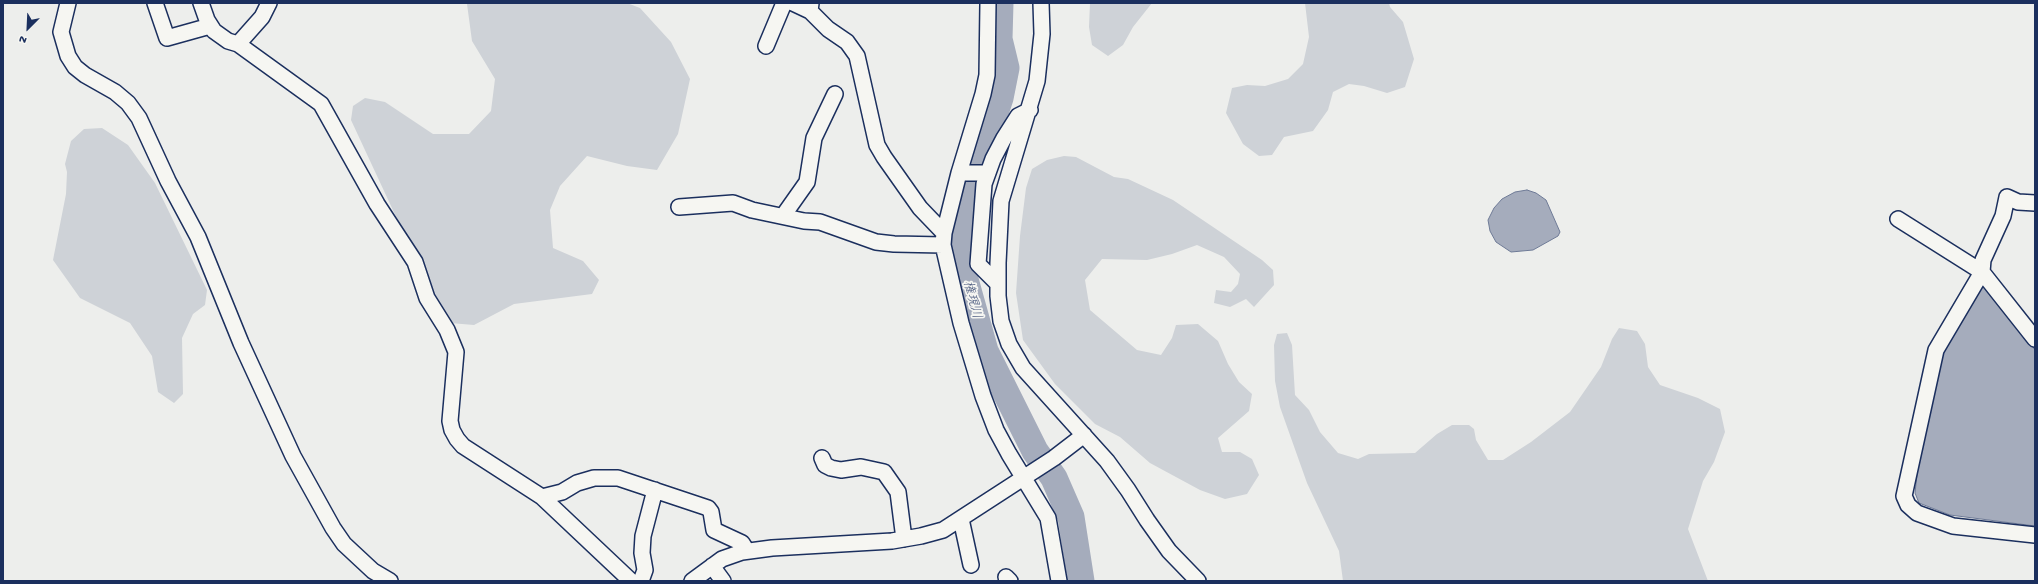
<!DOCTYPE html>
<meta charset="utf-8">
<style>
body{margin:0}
#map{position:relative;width:2038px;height:584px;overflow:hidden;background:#edeeec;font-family:"Gochi Hand",sans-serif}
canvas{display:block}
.frame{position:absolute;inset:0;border:4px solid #1b2f5e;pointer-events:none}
.north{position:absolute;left:8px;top:8px;width:40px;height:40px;-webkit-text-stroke:3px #f6f6f2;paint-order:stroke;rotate:204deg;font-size:11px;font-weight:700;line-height:16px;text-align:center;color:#1b2f5e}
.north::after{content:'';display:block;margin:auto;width:14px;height:18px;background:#1b2f5e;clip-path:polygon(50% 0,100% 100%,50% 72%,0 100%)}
</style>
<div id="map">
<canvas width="2038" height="584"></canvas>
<div class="frame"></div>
<div class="north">N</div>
</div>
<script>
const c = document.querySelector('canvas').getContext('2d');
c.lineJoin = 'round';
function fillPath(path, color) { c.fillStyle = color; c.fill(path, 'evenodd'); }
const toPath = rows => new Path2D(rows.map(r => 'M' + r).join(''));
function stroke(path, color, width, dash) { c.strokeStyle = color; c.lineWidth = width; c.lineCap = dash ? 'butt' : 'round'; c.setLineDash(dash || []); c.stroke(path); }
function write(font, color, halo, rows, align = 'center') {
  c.font = font + ' "Gochi Hand","Klee One",sans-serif'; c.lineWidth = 3.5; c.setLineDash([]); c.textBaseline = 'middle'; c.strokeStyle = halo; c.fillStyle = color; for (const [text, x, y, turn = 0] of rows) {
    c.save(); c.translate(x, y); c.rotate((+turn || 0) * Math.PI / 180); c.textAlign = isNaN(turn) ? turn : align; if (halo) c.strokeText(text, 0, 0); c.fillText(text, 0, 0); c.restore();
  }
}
const green = toPath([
 [469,3,627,3,640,8,671,42,690,79,678,134,657,170,627,166,587,156,560,186,550,210,553,248,583,261,599,280,592,294,514,304,474,325,450,323,432,306,418,264,351,120,353,106,365,98,385,102,433,134,469,134,491,111,495,79,472,41,467,4],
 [1090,3,1152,3,1133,27,1123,45,1108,56,1092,45,1089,27],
 [1305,3,1389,3,1390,7,1403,22,1414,59,1405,87,1387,93,1364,86,1349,84,1333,92,1328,110,1313,131,1284,137,1272,155,1259,156,1243,144,1226,113,1232,88,1247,85,1265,86,1288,79,1303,64,1309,37],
 [102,128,128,145,155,183,207,290,205,305,193,314,182,338,183,394,174,403,158,392,152,356,130,323,80,298,53,260,66,194,67,172,65,164,71,141,84,129],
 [1064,156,1076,157,1114,177,1128,179,1173,200,1262,260,1273,270,1274,285,1254,307,1246,299,1230,307,1214,303,1216,290,1231,292,1238,284,1240,274,1224,257,1197,245,1172,254,1147,260,1102,259,1085,280,1090,310,1137,350,1161,355,1172,338,1176,325,1198,324,1218,341,1228,364,1239,382,1252,394,1249,411,1218,438,1222,452,1240,452,1252,459,1259,475,1247,494,1225,499,1200,490,1150,463,1120,437,1095,424,1055,384,1023,340,1016,293,1020,236,1026,188,1032,169,1047,160],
 [1619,328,1637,331,1645,344,1648,367,1660,385,1698,398,1720,409,1725,432,1714,462,1703,481,1688,529,1708,581,1343,581,1339,551,1307,483,1280,407,1275,381,1274,345,1277,334,1287,333,1292,345,1295,395,1309,410,1320,432,1338,453,1358,459,1369,454,1415,453,1437,434,1452,425,1469,425,1474,429,1476,440,1488,460,1503,460,1531,442,1570,412,1601,367,1612,339]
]);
const water = toPath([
 [1527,190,1536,193,1546,200,1560,232,1558,236,1533,250,1511,252,1496,242,1490,231,1488,220,1494,208,1502,199,1515,192,1527,190],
 [1979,287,1987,288,2035,350,2035,526,1950,515,1919,503,1915,493,1918,465,1943,354,1979,287]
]);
const river = toPath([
 [1000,3,999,39,1006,68,1000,98,990,128,975,163,968,189,962,257,964,276,985,351,1035,451,1054,478,1071,517,1081,581]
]);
const minor = toPath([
 [68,3,61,32,68,56,75,67,85,75,115,92,128,103,139,118,168,181,198,237,241,343,293,456,333,528,344,544,373,571,390,581],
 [155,3,167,38,210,26],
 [201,3,207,20,214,31,228,41,238,44,321,104,377,204,415,262,427,298,447,330,456,352,450,421,452,430,457,439,463,446,542,497,631,581],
 [793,3,810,11],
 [811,3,810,11,828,29,847,42,857,56,877,145,884,157,920,208,944,233],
 [988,3,987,75,983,94,959,173,944,233,943,245,961,323,983,396,996,430,1009,454,1048,518,1059,581],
 [1041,3,1042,34,1037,81,1001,201,998,263,998,296,1001,321,1009,344,1023,368,1107,461,1128,490,1147,520,1169,551,1198,581],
 [238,44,262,17,269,3],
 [766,46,784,3],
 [959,173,988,173],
 [2035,203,2018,202,2007,197,2003,216,1983,260,1982,272,1936,350,1904,496,1908,505,1917,513,1953,526,2035,535],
 [679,207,733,203,752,210,804,221,820,222,876,242,894,244,943,245],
 [783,216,807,182,814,138,835,94],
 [1898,219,1982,272,2035,339],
 [998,284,978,264,984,184,993,159,1004,138,1018,116,1030,110],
 [822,458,825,465,831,468,841,470,861,467,884,472,898,492,904,539],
 [542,497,562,492,577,483,594,478,618,478,708,508,711,512,714,530,742,543,747,551],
 [961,519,971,565],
 [712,566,723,581],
 [1006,577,1010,581],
 [641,581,645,570,642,553,643,536,655,490],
 [692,581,722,559,742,552,772,548,892,541,921,536,943,530,1054,458,1084,435]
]);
const waterNames = [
 ["権現川",971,300,75]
];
fillPath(green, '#ced2d7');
fillPath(water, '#a5acbc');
stroke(water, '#6e7a96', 1);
stroke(river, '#a5acbc', 27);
stroke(minor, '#1b2f5e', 18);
stroke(minor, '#f6f6f2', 15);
write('italic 13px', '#44547a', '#f6f6f2', waterNames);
</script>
